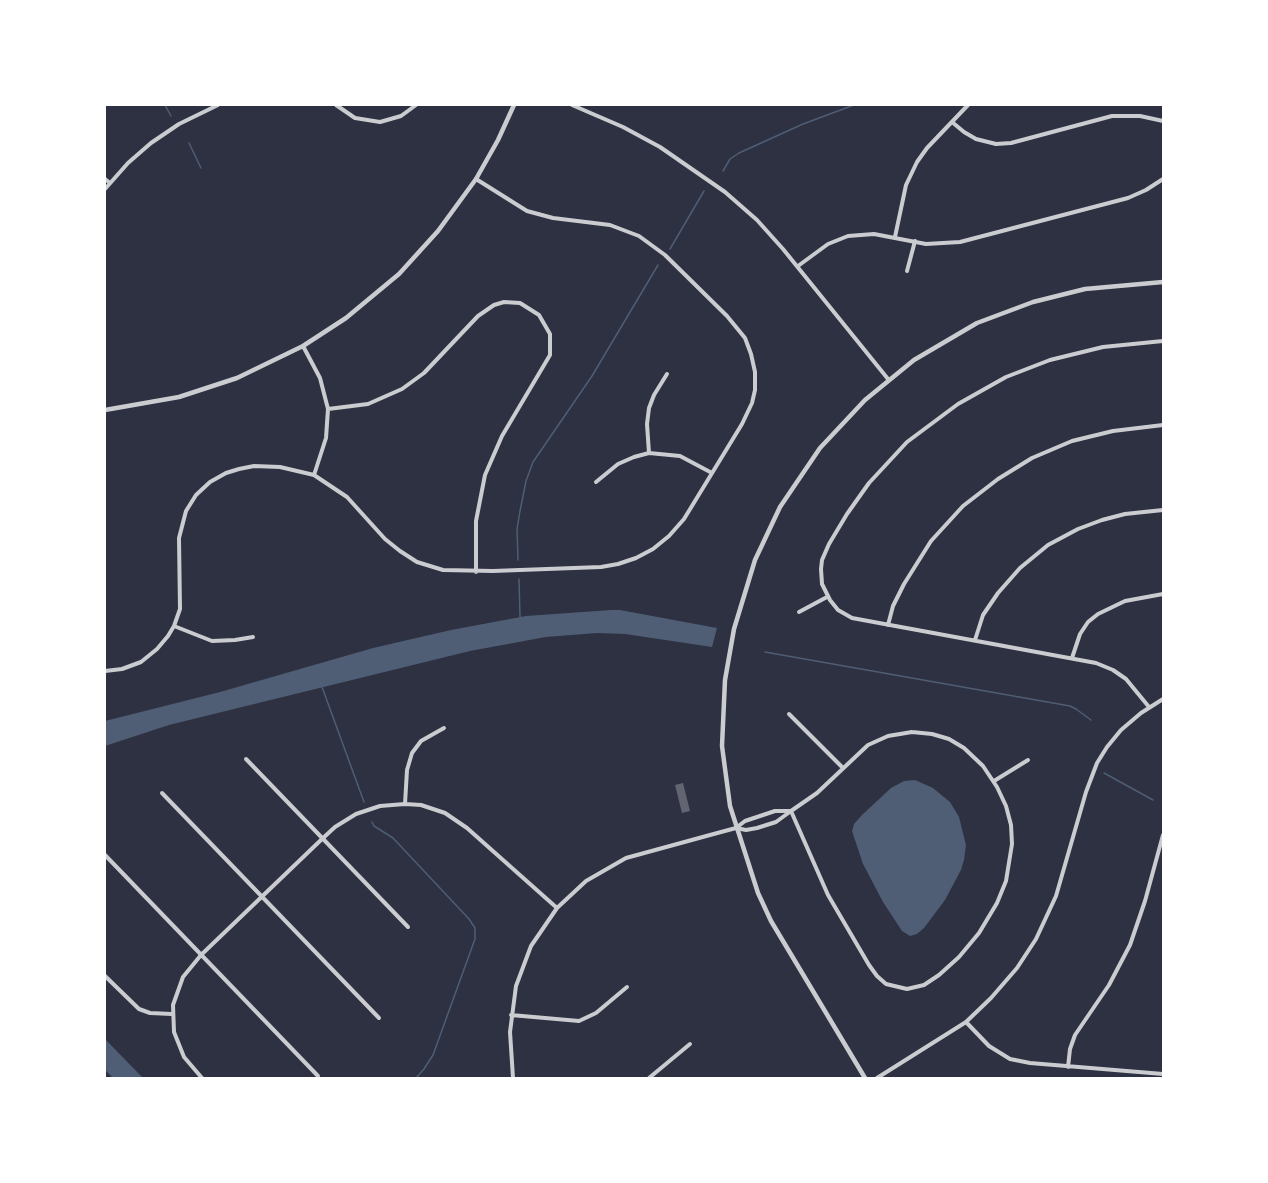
<!DOCTYPE html>
<style>
body{margin:0}
#map{position:relative;width:1268px;height:1183px;overflow:hidden;background:#2d3142;font-family:Quicksand,sans-serif}
canvas{display:block}
.frame{position:absolute;inset:0;border:106px solid #fff;pointer-events:none}
</style>
<div id="map">
<canvas width="1268" height="1183"></canvas>
<div class="frame"></div>
</div>
<script>
const c = document.querySelector('canvas').getContext('2d');
c.lineJoin = 'round';
function fillPath(path, color) { c.fillStyle = color; c.fill(path, 'evenodd'); }
const toPath = rows => new Path2D(rows.map(r => 'M' + r).join(''));
function stroke(path, color, width, dash) { c.strokeStyle = color; c.lineWidth = width; c.lineCap = dash ? 'butt' : 'round'; c.setLineDash(dash || []); c.stroke(path); }
const water = toPath([
 [611,610,620,610,717,628,712,647,625,634,597,633,546,637,470,651,169,725,105,746,105,721,220,692,373,648,451,630,526,616],
 [915,780,933,788,950,802,959,817,966,845,964,860,961,870,945,900,924,928,917,934,910,936,902,931,883,902,863,864,852,831,854,824,862,815,891,788,904,781],
 [105,1039,143,1078,113,1078,105,1070]
]);
const stream = toPath([
 [165,105,171,116],
 [189,143,201,168],
 [723,171,730,159,739,153,803,124,854,105],
 [670,249,704,191],
 [518,560,517,529,520,511,526,481,533,462,592,376,658,265],
 [519,579,520,617],
 [765,652,1070,706,1076,709,1091,720],
 [322,687,364,802],
 [1104,773,1153,800],
 [372,822,374,826,393,838,469,919,475,928,475,939,433,1055,424,1069,416,1078]
]);
const building = toPath([
 [683,783,690,811,682,813,675,785]
]);
const minor = toPath([
 [336,105,355,118,380,122,401,116,416,105],
 [572,105,623,127,660,147,725,192,757,220,783,249,888,379],
 [952,122,964,132,976,139,996,144,1011,143,1112,116,1140,116,1163,121],
 [105,179,110,183],
 [105,189,128,163,151,143,179,124,218,105],
 [895,237,906,185,917,162,927,148,968,105],
 [798,266,828,244,848,236,874,234,926,244,960,242,1128,198,1146,190,1163,179],
 [907,271,915,241],
 [303,346,320,378,328,409,326,438,314,475],
 [328,409,368,404,402,389,424,373,478,316,494,305,504,302,520,303,539,315,550,334,550,355,502,436,485,475,476,521,476,572],
 [649,453,647,424,649,408,654,395,667,374],
 [596,482,618,464,634,457,649,453,680,456,712,473],
 [799,612,827,597],
 [888,625,893,606,904,584,931,541,963,506,998,479,1032,458,1072,441,1113,431,1163,425],
 [174,626,212,641,235,640,253,637],
 [975,640,983,615,998,593,1020,568,1048,545,1078,529,1102,520,1125,514,1163,510],
 [1072,658,1080,634,1088,622,1098,614,1125,601,1163,594],
 [105,671,122,669,141,662,157,649,168,636,174,626,180,609,179,538,186,511,196,495,210,482,226,473,239,469,254,466,280,467,314,475,347,497,385,539,400,551,417,562,443,570,493,571,601,567,618,564,636,558,653,549,669,536,684,519,742,424,752,403,755,390,755,372,751,354,745,338,727,316,665,255,639,236,610,225,553,218,527,211,476,179],
 [1149,707,1126,679,1113,670,1096,663,852,618,838,610,830,600,822,584,821,569,822,560,829,544,847,514,869,483,907,442,958,404,1006,377,1050,360,1103,347,1163,341],
 [789,714,843,768],
 [912,732,932,734,949,739,964,748,983,766,997,787,1006,806,1011,825,1012,844,1006,881,997,903,979,933,959,957,939,975,924,985,907,989,886,984,877,976,869,965,828,895,791,811,817,793,868,745,888,736,912,732],
 [246,759,408,927],
 [994,781,1028,760],
 [162,793,379,1018],
 [405,804,407,770,412,753,421,741,444,728],
 [105,855,318,1076],
 [105,976,139,1009,150,1013,172,1014],
 [511,1015,579,1021,596,1013,627,987],
 [966,1022,989,1046,1010,1059,1030,1063,1163,1074],
 [1068,1067,1070,1049,1075,1035,1109,985,1130,945,1145,901,1163,835],
 [202,1078,184,1057,174,1032,173,1005,183,977,201,955,322,839,335,827,356,814,380,806,405,804,421,805,445,813,467,828,557,908],
 [513,1078,510,1032,516,986,531,946,557,908,586,881,626,858,721,832,736,828,746,830,757,828,776,822,791,811,775,811,745,821,736,828],
 [649,1078,690,1044],
 [877,1078,966,1022,991,998,1017,968,1036,939,1056,896,1086,792,1097,763,1107,747,1121,730,1141,713,1163,699]
]);
const tertiary = toPath([
 [105,410,179,397,237,378,303,346,346,318,399,274,438,231,476,179,498,140,514,105],
 [865,1078,771,921,758,893,730,806,722,746,725,680,734,629,755,560,780,507,820,448,865,400,914,360,977,323,1033,302,1085,289,1163,282]
]);
fillPath(water, '#4f5d75');
stroke(stream, '#4f5d75', 1.5);
fillPath(building, '#626471');
stroke(minor, '#caccd0', 4);
stroke(tertiary, '#caccd0', 4.5);
</script>
